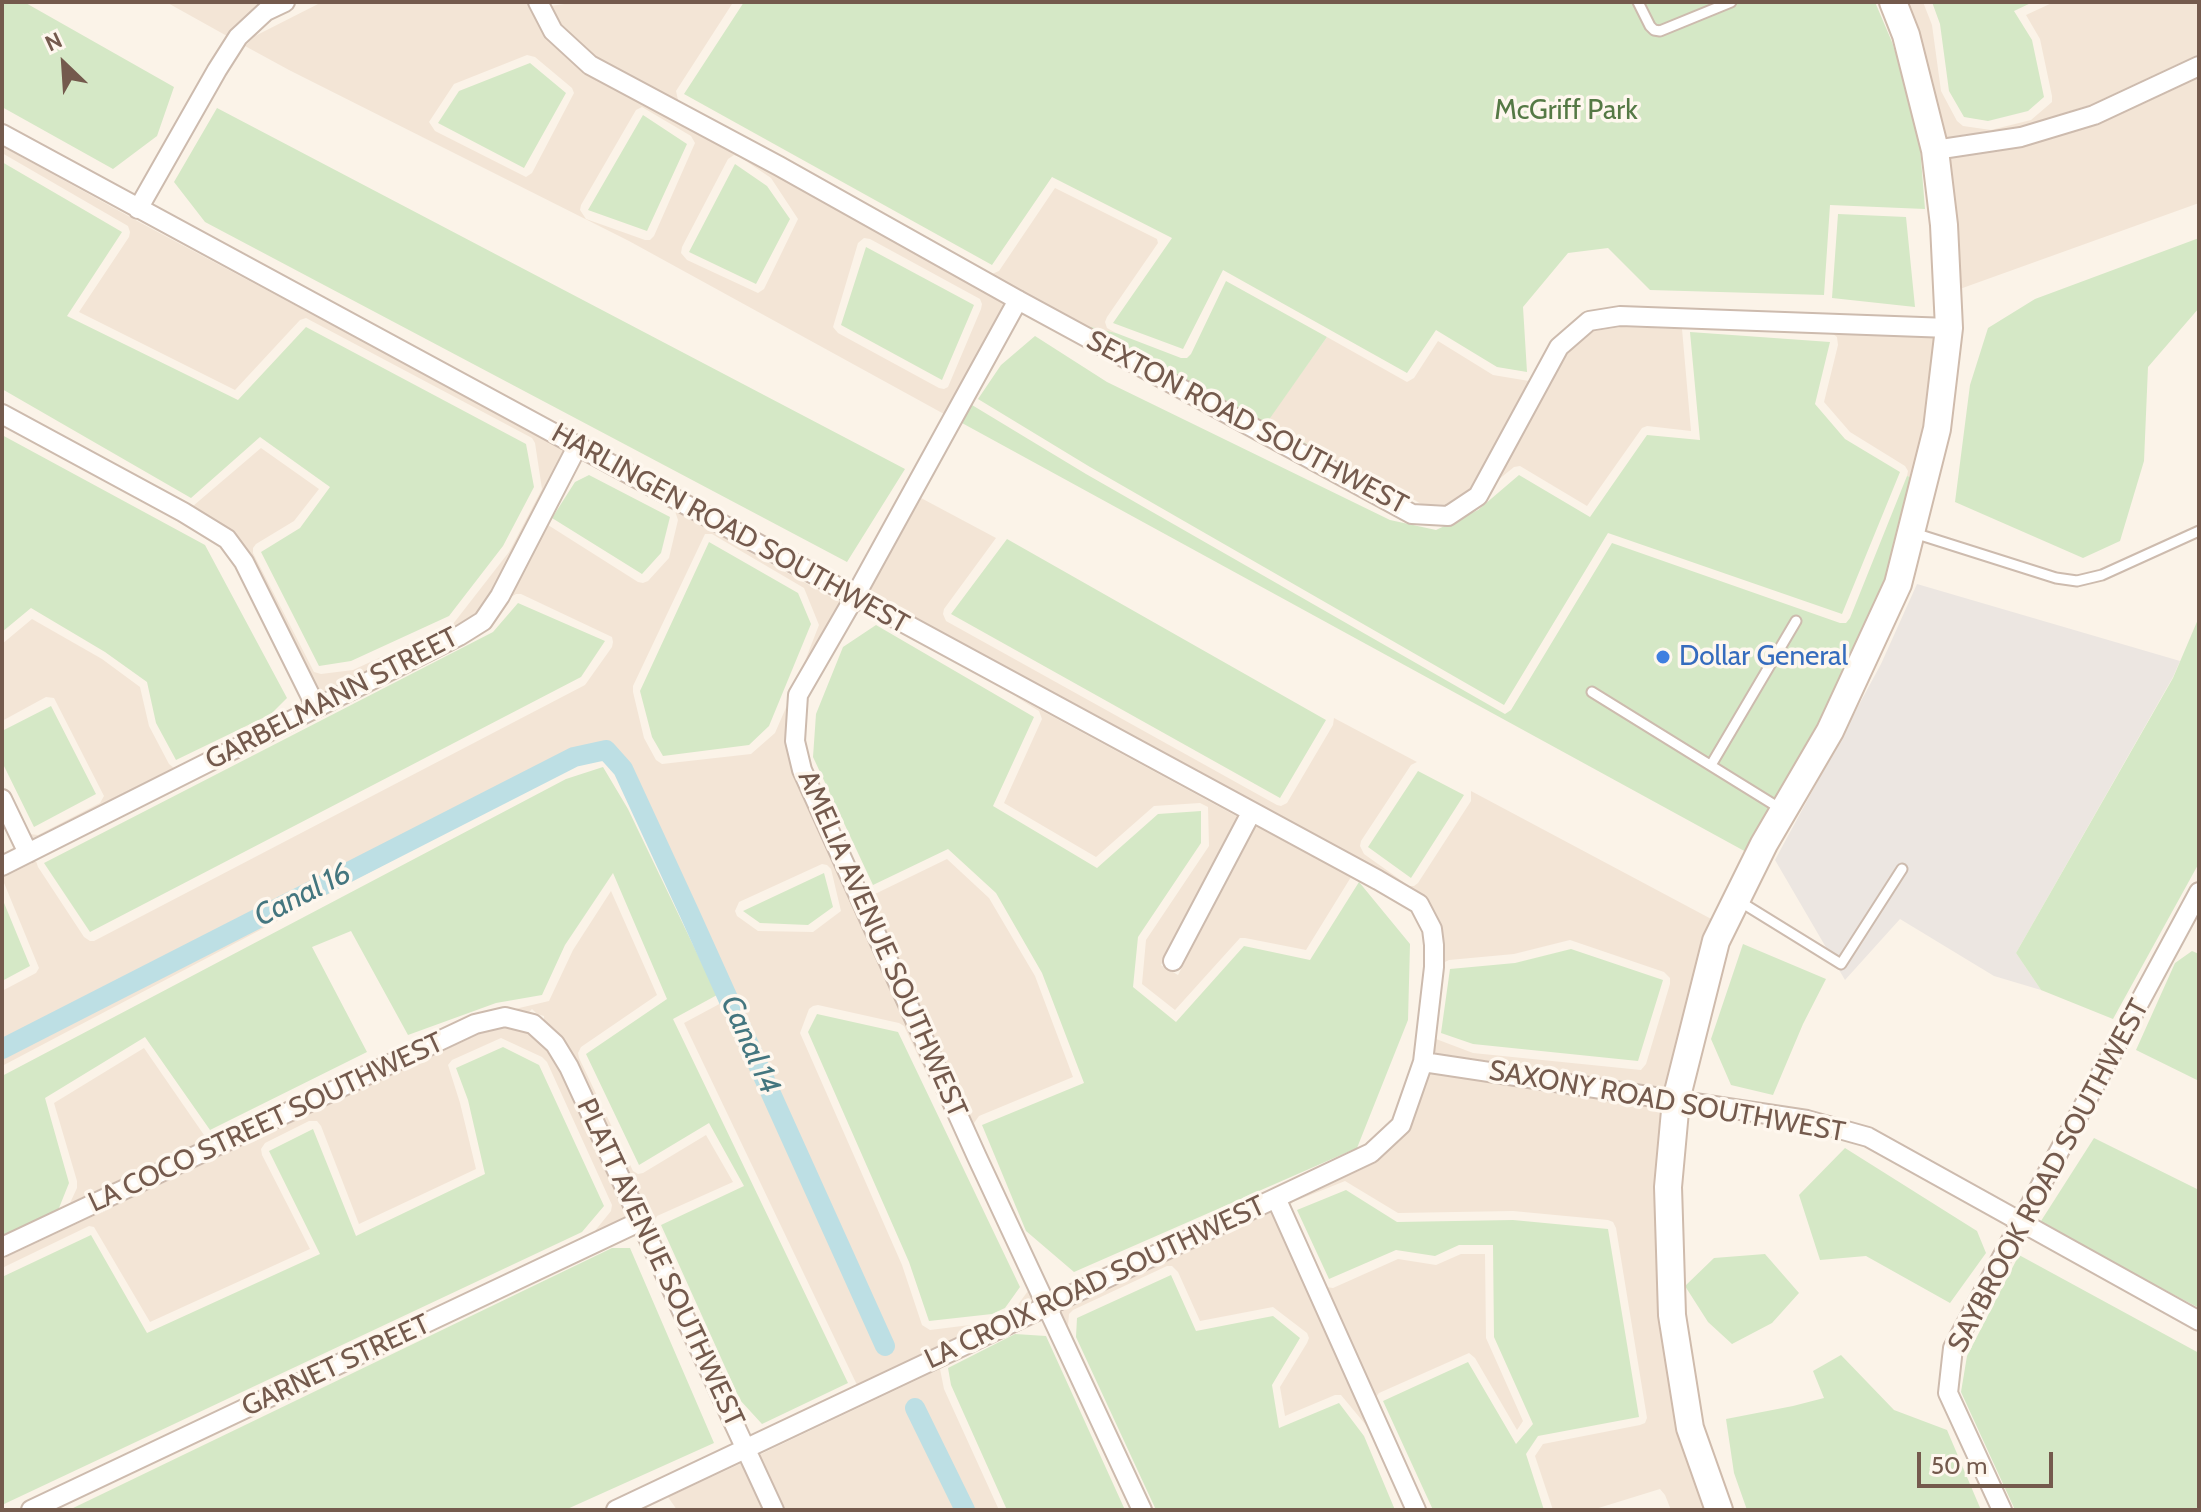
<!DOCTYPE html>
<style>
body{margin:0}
#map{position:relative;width:2201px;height:1512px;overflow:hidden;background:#fbf3e8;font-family:Cabin,sans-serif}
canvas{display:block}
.frame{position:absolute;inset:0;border:4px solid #745a4d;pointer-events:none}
.north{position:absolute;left:24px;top:24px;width:80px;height:80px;-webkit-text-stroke:6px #fef7ee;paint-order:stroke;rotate:335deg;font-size:22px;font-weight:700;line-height:32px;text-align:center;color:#745a4d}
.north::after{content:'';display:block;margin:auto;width:28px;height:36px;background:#745a4d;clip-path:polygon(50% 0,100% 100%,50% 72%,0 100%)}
.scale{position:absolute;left:1917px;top:1452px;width:136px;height:36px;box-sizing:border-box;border:4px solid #745a4d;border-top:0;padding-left:10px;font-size:24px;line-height:28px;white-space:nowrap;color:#745a4d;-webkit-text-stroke:6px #fef7ee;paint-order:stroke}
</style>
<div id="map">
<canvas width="2201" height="1512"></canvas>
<div class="frame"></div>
<div class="north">N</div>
<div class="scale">50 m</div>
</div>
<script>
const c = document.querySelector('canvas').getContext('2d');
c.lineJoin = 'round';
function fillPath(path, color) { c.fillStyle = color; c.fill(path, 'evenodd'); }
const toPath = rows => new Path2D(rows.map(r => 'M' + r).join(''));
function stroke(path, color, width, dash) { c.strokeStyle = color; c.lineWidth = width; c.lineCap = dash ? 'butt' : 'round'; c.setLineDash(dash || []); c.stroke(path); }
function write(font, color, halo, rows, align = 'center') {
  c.font = font + ' Cabin,sans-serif'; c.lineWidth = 7; c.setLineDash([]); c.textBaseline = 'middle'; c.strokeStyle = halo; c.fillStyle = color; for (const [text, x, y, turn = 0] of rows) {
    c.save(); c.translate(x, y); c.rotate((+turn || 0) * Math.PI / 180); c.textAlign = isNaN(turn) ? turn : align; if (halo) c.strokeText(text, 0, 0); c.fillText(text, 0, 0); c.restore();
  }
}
const residential = toPath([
 [166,2,261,2,232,28,227,36],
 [322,2,527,2,544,35,584,73,776,175,1005,303,944,414,629,241,289,70,245,46,255,36],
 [527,55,535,57,572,88,574,93,532,173,526,177,435,131,429,122,454,84],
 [642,107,691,136,695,143,654,236,650,240,645,240,586,219,580,210,581,205,636,110],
 [734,155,740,157,771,178,798,219,764,289,758,293,687,260,681,253,682,247,728,159],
 [864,238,870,239,980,299,982,304,981,309,948,387,944,389,939,388,838,333,833,327,858,243],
 [579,2,725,2,732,4,676,91,678,100,691,108,594,56,560,25,550,6],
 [1903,2,1923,2,1932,25,1941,91,1957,121,1963,126,1991,130,2031,120,2052,102,2052,96,2040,39,2026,15,2054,2,2199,2,2199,54,2090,105,2019,127,1942,138],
 [2199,78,2199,203,1957,290,1945,159,2023,147,2097,125],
 [2,146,141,223,564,449,492,590,476,613,454,627,320,694,251,557,231,530,193,506,261,448,319,489,294,521,256,544,253,548,253,553,314,672,321,674,353,670,453,624,509,552,542,489,535,443,532,438,306,318,300,320,235,390,79,312,129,237,130,232,128,226,2,153],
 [1055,188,1157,239,1158,243,1107,317,1105,322,1107,328,1116,333,1087,326,992,274,999,271],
 [1621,327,1682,329,1691,431,1647,426,1642,428,1587,506,1520,466,1514,467,1498,480,1566,355,1594,331],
 [1833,334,1938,337,1928,426,1915,478,1907,476,1908,471,1905,466,1850,432,1824,402,1838,345,1837,337],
 [1327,337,1407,382,1414,378,1438,341,1493,375,1529,381,1471,489,1445,505,1421,504,1403,493,1345,466,1267,421],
 [921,498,996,538,944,609,943,614,946,621,1277,805,1281,806,1287,803,1333,725,1334,718,1417,762,1411,765,1361,841,1360,846,1364,854,1409,886,1414,886,1418,883,1471,801,1471,791,1715,921,1669,1088,1434,1053,1436,1039,1473,1053,1641,1070,1646,1064,1670,984,1670,978,1664,972,1570,940,1514,954,1449,960,1443,963,1444,937,1428,900,1423,895,868,594],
 [675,511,840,602,803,666,819,625,804,588,712,534,705,534,633,686,633,692,644,738,656,760,662,764,751,754,775,733,788,703,786,740,793,774,969,1161,1035,1300,1014,1310,1028,1291,1027,1284,904,1026,899,1023,818,1005,813,1006,809,1009,800,1033,902,1265,922,1325,930,1330,986,1323,857,1385,684,1023,723,1002,724,992,635,806,609,762,602,758,562,771,2,1066,2,991,36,973,39,968,2,878,36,861,38,867,84,937,90,941,94,941,585,685,612,647,613,642,612,637,521,594,516,594,511,597,548,525,638,582,643,583,648,581,669,558,678,520],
 [822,864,827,865,831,869,841,911,813,932,758,931,737,916,735,911,739,902],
 [32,619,102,659,140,687,149,726,169,764,174,768,32,839,29,834,38,835,100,803,104,796,54,698,46,697,2,721,2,644],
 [1013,695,1238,817,1161,965,1178,975,1256,826,1351,877,1306,950,1245,938,1240,938,1175,1010,1142,984,1146,940,1209,846,1208,807,1200,803,1154,806,1096,857,1004,803,1042,719,1039,711],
 [947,859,989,898,1035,976,1073,1077,979,1116,974,1123,977,1133,866,889,872,894,877,893],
 [611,891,657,995,581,1047,578,1053,579,1058,633,1171,638,1174,643,1173,706,1135,733,1182,657,1216,653,1224,578,1063,563,1039,544,1020,544,1016,537,1014,532,1009,529,1012,515,1009,549,1001,573,950],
 [505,1028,530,1033,548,1051,561,1072,628,1216,594,1232,611,1211,612,1205,547,1062,542,1057,501,1038,452,1060,448,1065,460,1103,476,1169,359,1224,321,1126,317,1121,309,1121,265,1143,261,1149,262,1155,310,1249,150,1322,94,1227,89,1226,2,1268,2,1259,479,1034],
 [144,1048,204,1135,208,1138,70,1203,77,1188,77,1181,54,1103],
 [1430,1073,1666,1109,1658,1186,1709,1510,1671,1510,1665,1495,1660,1489,1592,1510,1553,1510,1535,1456,1543,1444,1640,1425,1645,1423,1647,1418,1616,1228,1613,1222,1608,1220,1513,1211,1398,1213,1345,1181,1293,1202,1289,1206,1288,1204,1375,1163,1408,1133],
 [1271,1212,1370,1430,1341,1395,1335,1395,1285,1416,1280,1387,1307,1343,1309,1338,1307,1333,1273,1307,1200,1321,1178,1272,1172,1266,1167,1266,1073,1310,1069,1314,1068,1326,1061,1312],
 [1461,1254,1485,1254,1486,1338,1523,1421,1517,1430,1475,1358,1469,1353,1379,1393,1376,1397,1326,1287,1333,1288,1398,1259,1436,1265],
 [940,1369,944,1389,999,1510,784,1510,759,1455],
 [742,1463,763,1510,677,1510,668,1497]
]);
const industrial = toPath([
 [1917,584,2180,661,2173,677,2016,953,2041,990,1994,976,1900,919,1845,980,1775,860,1881,664]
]);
const green = toPath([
 [2,2,24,2,174,87,157,136,113,169,2,107],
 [744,2,1875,2,1892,42,1918,122,1925,209,1830,205,1824,295,1650,290,1608,248,1568,253,1523,307,1527,372,1497,367,1436,330,1407,373,1223,270,1183,349,1113,323,1172,238,1052,177,992,265,684,94],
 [1932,2,2033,2,2014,11,2032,40,2044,97,2028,111,1988,121,1964,117,1949,91,1940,24],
 [530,63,566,93,524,168,438,123,459,91],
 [217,108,905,469,847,562,205,222,174,182],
 [643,115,687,144,647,231,588,210],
 [2,162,122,232,67,316,238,400,306,327,526,444,534,487,503,546,449,616,351,661,319,666,261,552,300,528,330,487,260,437,191,498,2,389],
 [735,164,767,186,790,219,756,284,689,252],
 [1838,214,1906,217,1915,307,1832,298],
 [2199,238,2199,308,2148,367,2144,461,2120,541,2083,558,1955,502,1970,385,1988,328,2035,299],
 [866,247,974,305,942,380,841,325],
 [1226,281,1327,337,1268,421,1341,464,1087,326,1116,333,1181,358,1187,358,1191,354],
 [1690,332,1830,342,1815,404,1845,439,1900,472,1842,614,1608,533,1504,705,1090,467,978,399,1001,365,1035,336,1107,382,1390,520,1436,530,1478,510,1519,475,1590,517,1647,435,1700,440],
 [972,405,1086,474,1505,714,1511,710,1612,543,1840,623,1846,623,1850,618,1907,476,1915,478,1889,580,1822,725,1748,853,962,423],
 [2,435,205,545,287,698,271,714,176,760,156,723,147,682,105,652,31,608,2,632],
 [589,475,670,517,661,553,642,574,552,518,575,482],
 [1007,539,1326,720,1280,798,951,614],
 [709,542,798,593,811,624,769,726,749,745,663,756,652,737,640,691],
 [518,603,605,641,581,677,90,932,44,863,493,632],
 [2199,617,2199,863,2113,1019,2041,990,2016,953,2173,678],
 [876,625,1034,717,993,806,1097,868,1158,814,1201,811,1201,843,1138,937,1133,987,1176,1022,1244,946,1310,960,1359,882,1410,944,1408,1020,1357,1148,1074,1272,1026,1231,982,1125,1084,1083,1042,973,996,893,948,849,873,885,813,757,816,714,843,647],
 [51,706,96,794,34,827,2,762,2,731],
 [603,767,628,809,717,995,673,1019,848,1383,762,1424,740,1400,661,1225,744,1186,709,1123,639,1165,586,1054,667,999,613,873,565,945,542,995,496,1003,408,1035,351,931,312,947,367,1052,210,1130,145,1037,45,1098,69,1183,57,1213,2,1237,2,1076,566,779],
 [1418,771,1464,795,1411,878,1368,847],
 [824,873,833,907,808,925,760,923,743,911],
 [2,898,30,966,2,981],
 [1743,944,1826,979,1803,1024,1773,1095,1731,1085,1711,1039],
 [1571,949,1663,980,1638,1061,1473,1044,1441,1033,1450,969,1515,963],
 [2192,951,2199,954,2199,1081,2136,1050,2175,963],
 [817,1014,898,1032,1020,1287,1005,1308,992,1314,929,1321,909,1262,808,1032],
 [503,1047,539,1065,604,1206,582,1232,2,1505,2,1277,91,1235,147,1333,320,1254,269,1151,313,1129,356,1236,485,1174,468,1100,456,1068],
 [2094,1138,2199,1190,2199,1308,2061,1235,2041,1221],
 [1845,1148,1977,1231,1986,1253,1950,1303,1866,1256,1820,1260,1799,1195],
 [1346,1190,1397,1222,1513,1220,1608,1229,1639,1417,1538,1436,1526,1454,1544,1510,1433,1510,1383,1401,1468,1362,1516,1444,1533,1424,1494,1337,1493,1245,1459,1245,1435,1256,1396,1250,1329,1279,1297,1210],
 [612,1248,630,1248,714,1443,565,1510,69,1510],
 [1765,1254,1799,1293,1772,1323,1732,1344,1708,1322,1685,1286,1714,1258],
 [2019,1255,2199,1353,2199,1510,2015,1510,1961,1392,1967,1356],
 [1171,1275,1196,1331,1273,1316,1300,1338,1272,1385,1279,1428,1339,1403,1364,1436,1395,1510,1156,1510,1076,1337,1077,1318],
 [1015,1334,1046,1336,1125,1510,1007,1510,951,1385,948,1368],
 [1841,1355,1894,1410,1947,1430,1981,1510,1747,1510,1734,1473,1726,1419,1793,1406,1824,1398,1813,1371]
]);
const canal = toPath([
 [2,1049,574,757,606,750,623,769,689,912,885,1346],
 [915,1408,965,1510]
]);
const lane = toPath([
 [1638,2,1650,26,1654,30,1660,31,1731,2],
 [1914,533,2056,578,2077,581,2102,575,2199,531],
 [1592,692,1781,809],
 [1711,765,1796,621],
 [1739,901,1841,964,1902,869]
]);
const street = toPath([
 [538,2,553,31,590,65,779,166,1018,300,1412,514,1448,516,1478,496,1559,347,1589,321,1620,316,1949,328],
 [2,134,1378,880,1419,904,1432,929,1434,945,1434,967,1423,1062,1401,1125,1371,1153,616,1510],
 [1935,150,2021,137,2094,115,2199,66],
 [138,209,217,70,238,37,266,11,285,2],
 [1018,300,854,598,798,695,795,741,802,770,977,1157,1142,1510],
 [2,414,183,512,227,539,244,562,316,707],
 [2,799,28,853],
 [2,866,459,636,483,621,500,596,578,445],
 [1173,961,1251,813],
 [1423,1062,1807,1120,1868,1137,2199,1321],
 [1276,1198,1416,1510],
 [2,1247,475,1024,505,1017,533,1024,555,1044,569,1067,774,1510],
 [31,1510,641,1221],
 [2002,1510,1948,1393,1953,1348,2199,892]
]);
const secondary = toPath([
 [1719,1510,1690,1428,1672,1315,1668,1187,1676,1100,1716,941,1764,844,1830,731,1898,584,1937,429,1949,328,1944,225,1935,150,1906,35,1893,2]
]);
const markers = [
 [1663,657,8,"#3f7fe0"]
];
const parkNames = [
 ["McGriff Park",1566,111]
];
const streetNames = [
 ["SEXTON ROAD SOUTHWEST",1247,423,28],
 ["HARLINGEN ROAD SOUTHWEST",730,529,29],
 ["GARBELMANN STREET",332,699,-27],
 ["AMELIA AVENUE SOUTHWEST",882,944,66],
 ["SAXONY ROAD SOUTHWEST",1667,1102,10],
 ["LA COCO STREET SOUTHWEST",266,1123,-25],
 ["SAYBROOK ROAD SOUTHWEST",2049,1176,-62],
 ["PLATT AVENUE SOUTHWEST",660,1263,65],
 ["LA CROIX ROAD SOUTHWEST",1095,1283,-25],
 ["GARNET STREET",336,1366,-25]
];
const shopNames = [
 ["Dollar General",1679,657]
];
const waterNames = [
 ["Canal 16",303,895,-27],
 ["Canal 14",750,1045,66]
];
fillPath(residential, '#f3e5d6');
fillPath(industrial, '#ece6e1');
fillPath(green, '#d5e8c6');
stroke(canal, '#bddfe4', 20);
stroke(lane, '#cdbbae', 13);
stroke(street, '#cdbbae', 22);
stroke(secondary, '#cfbbac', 30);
stroke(lane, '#fff', 9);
stroke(street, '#fff', 18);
stroke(secondary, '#fff', 26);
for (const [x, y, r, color] of markers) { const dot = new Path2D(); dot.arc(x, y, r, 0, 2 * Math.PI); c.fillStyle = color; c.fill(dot); stroke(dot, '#fef7ee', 3); }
write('28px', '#557945', '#fef7ee', parkNames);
write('28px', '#745a4d', '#fef7ee', streetNames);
write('28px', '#366cbe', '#fef7ee', shopNames, 'left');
write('italic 30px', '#44767f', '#fef7ee', waterNames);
</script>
